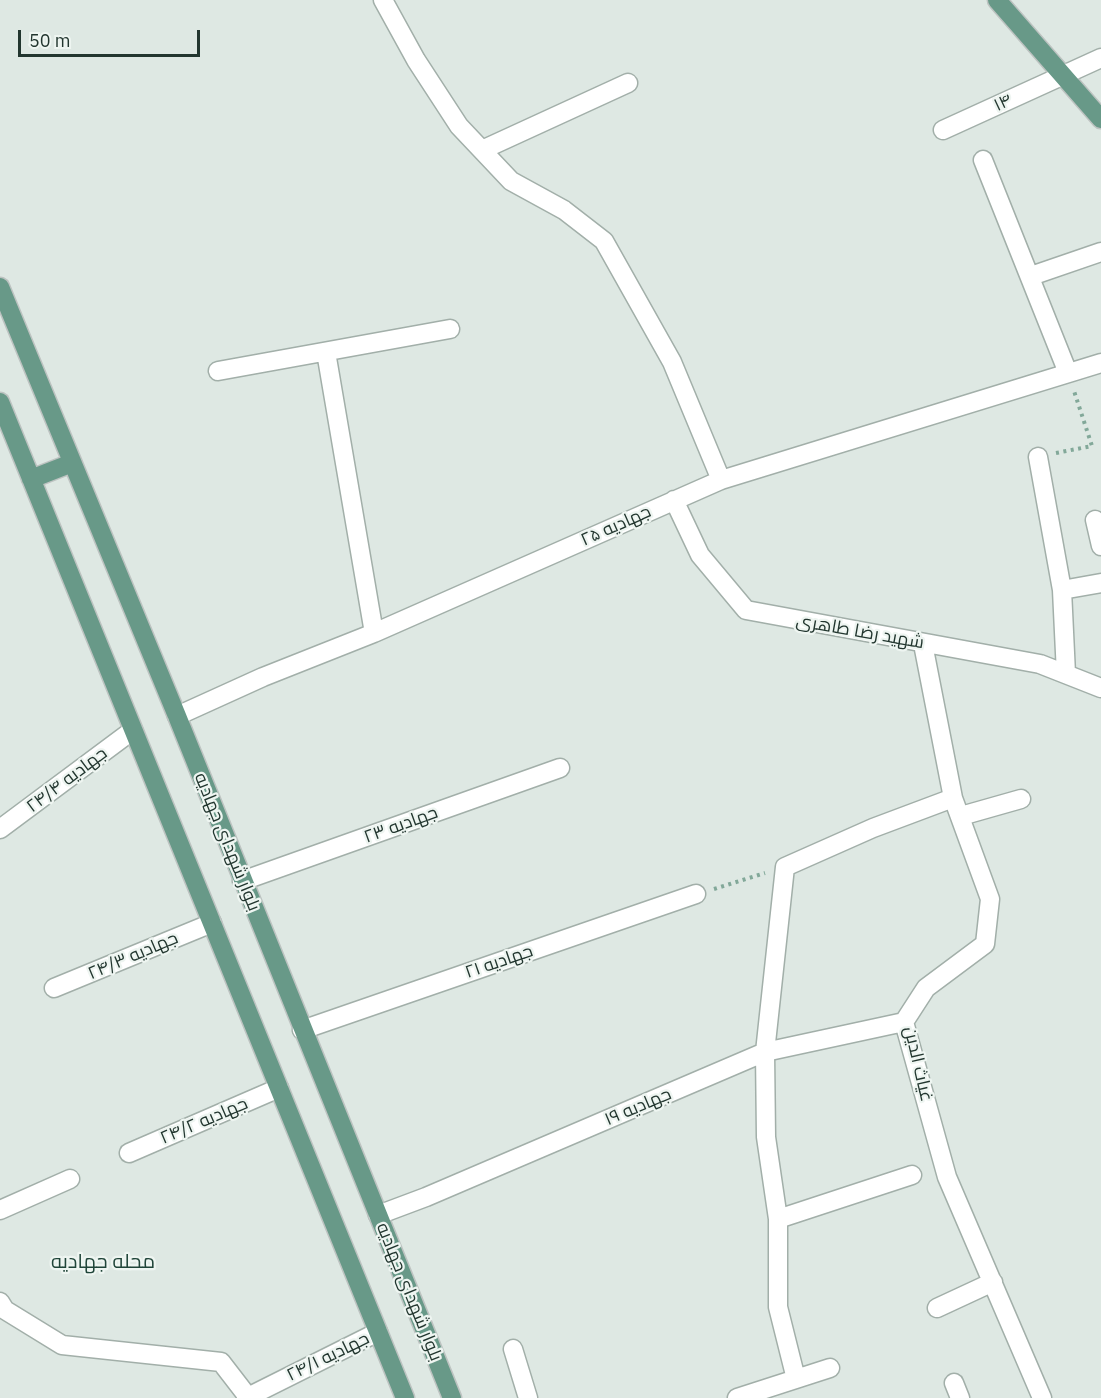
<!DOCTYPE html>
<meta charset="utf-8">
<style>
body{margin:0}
#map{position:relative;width:1101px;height:1398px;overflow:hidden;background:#dee8e3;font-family:"IBM Plex Sans",sans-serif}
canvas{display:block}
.scale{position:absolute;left:18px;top:30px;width:182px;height:27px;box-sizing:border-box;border:3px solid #22362f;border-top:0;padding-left:8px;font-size:18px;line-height:21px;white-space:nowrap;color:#22362f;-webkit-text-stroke:4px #eef5f1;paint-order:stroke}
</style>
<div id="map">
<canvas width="1101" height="1398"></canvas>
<div class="scale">50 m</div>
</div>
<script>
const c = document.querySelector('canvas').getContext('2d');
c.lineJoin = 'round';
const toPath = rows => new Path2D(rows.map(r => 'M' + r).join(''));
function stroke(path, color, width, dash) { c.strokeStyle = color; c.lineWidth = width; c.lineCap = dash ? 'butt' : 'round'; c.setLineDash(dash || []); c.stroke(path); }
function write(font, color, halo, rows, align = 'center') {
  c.font = font + ' "IBM Plex Sans",Cairo,sans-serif'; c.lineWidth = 4.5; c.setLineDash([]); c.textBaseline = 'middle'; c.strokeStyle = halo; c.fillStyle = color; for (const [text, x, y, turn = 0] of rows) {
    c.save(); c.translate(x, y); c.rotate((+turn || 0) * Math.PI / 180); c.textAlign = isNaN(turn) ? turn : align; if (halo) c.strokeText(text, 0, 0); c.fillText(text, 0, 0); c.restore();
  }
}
const path = toPath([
 [1056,453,1092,446,1074,391],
 [714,889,765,873]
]);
const minor = toPath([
 [383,0,416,60,459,126,511,181,564,210,604,241,672,362,721,480],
 [943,130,1101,58],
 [482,150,628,83],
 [983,160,1068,373],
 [1031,276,1101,252],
 [326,352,374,633],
 [218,371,450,329],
 [1038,457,1062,590,1066,674],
 [674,500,700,555,746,610,1040,664,1101,688],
 [1095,520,1101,546],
 [1062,590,1101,583],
 [923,644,953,798,990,899,985,944,926,988,904,1022,947,1177,1042,1398],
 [177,716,263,677,374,633,721,480,1101,363],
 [961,816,1021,799],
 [0,829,133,730],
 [242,881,560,768],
 [54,988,212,923],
 [302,1030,696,894],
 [129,1153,279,1088],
 [0,1210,70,1179],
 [378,1215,426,1197,765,1052,904,1022],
 [778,1219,912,1175],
 [0,1302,5,1310,62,1345,221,1362,248,1397],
 [937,1308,993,1282],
 [513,1349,528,1398],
 [796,1379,778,1307,778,1219,766,1137,765,1052,785,867,873,828,953,798],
 [954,1383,960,1398],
 [246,1398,378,1332],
 [737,1398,830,1368]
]);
const major = toPath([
 [997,0,1101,119],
 [0,287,177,716,452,1398],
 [0,402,405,1398],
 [31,479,72,463]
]);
const streetNames = [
 ["۱۴",1003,103,-25],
 ["جهادیه ۲۵",616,526,-24],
 ["شهید رضا طاهری",860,632,10],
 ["جهادیه ۲۴/۴",67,780,-37],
 ["جهادیه ۲۳",401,825,-20],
 ["بلوار شهدای جهادیه",227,842,68],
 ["جهادیه ۲۴/۳",133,956,-23],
 ["جهادیه ۲۱",499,962,-19],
 ["غیاث الدین",918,1064,77],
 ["جهادیه ۱۹",638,1107,-23],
 ["جهادیه ۲۴/۲",204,1121,-23],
 ["بلوار شهدای جهادیه",409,1292,68],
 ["جهادیه ۲۴/۱",328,1357,-26]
];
const neighbourhoodNames = [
 ["محله جهادیه",103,1262]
];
stroke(minor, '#a2afa9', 21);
stroke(major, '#bdc3c1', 21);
stroke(path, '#82a899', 4, [3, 4.5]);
stroke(minor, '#fff', 18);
stroke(major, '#689988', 18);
write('18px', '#22362f', '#eef5f1', streetNames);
write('20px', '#204539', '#eef5f1', neighbourhoodNames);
</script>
